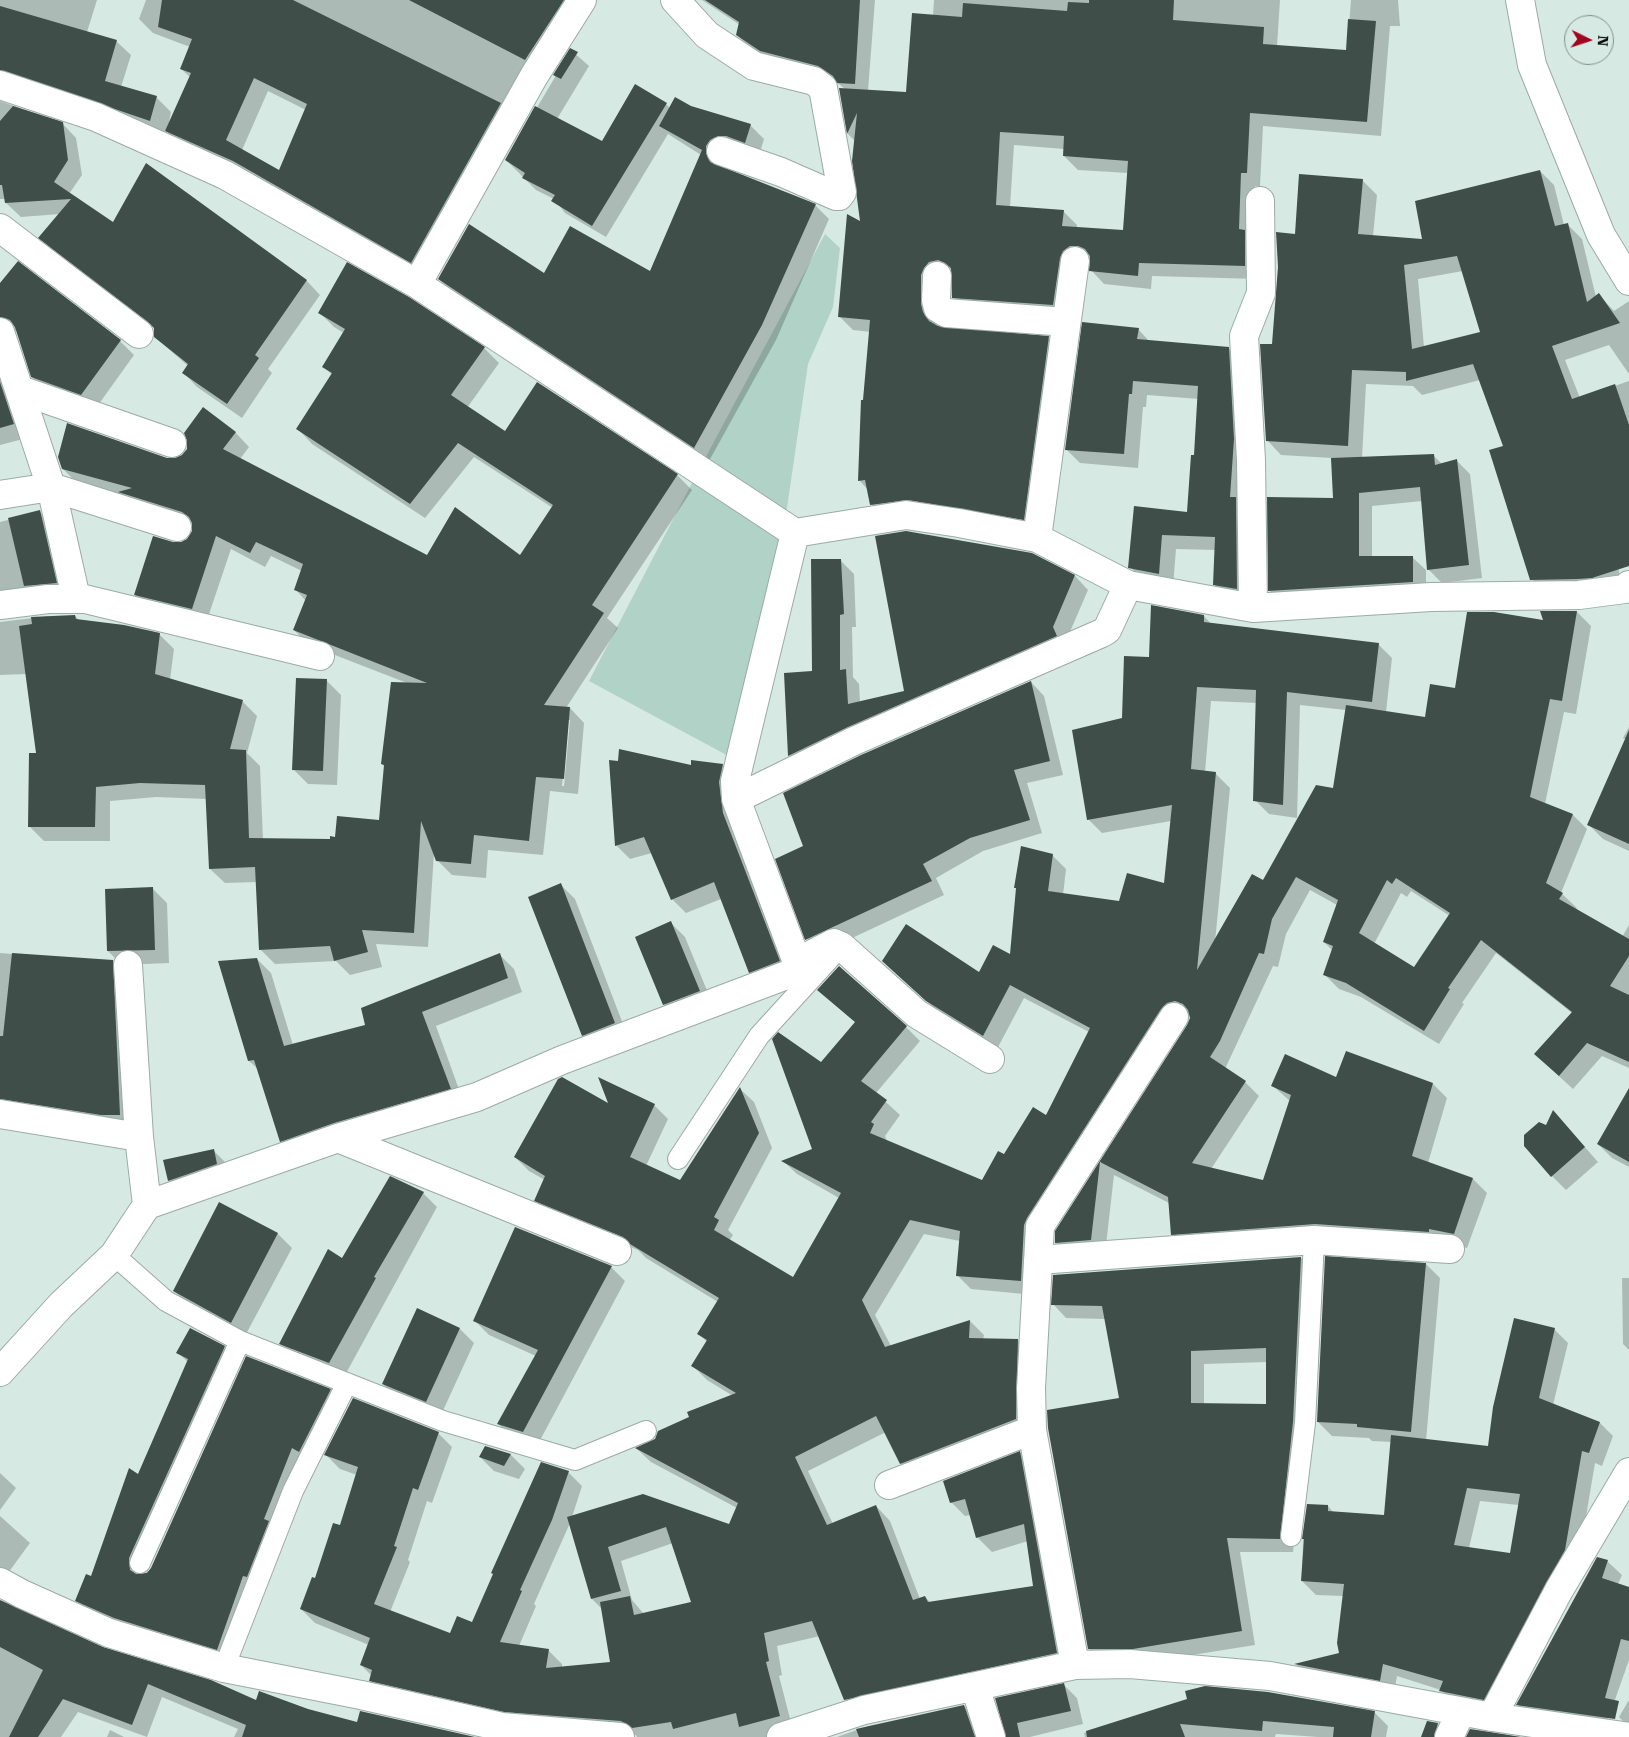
<!DOCTYPE html>
<style>
body{margin:0}
#map{position:relative;width:1629px;height:1737px;overflow:hidden;background:#d7e9e3;font-family:"Roboto Serif",serif}
canvas{display:block}
.north{position:absolute;left:1564px;top:15px;width:50px;height:50px;box-sizing:border-box;background:#d7e9e3;border:1px solid #84918d;border-radius:50%;rotate:94deg;font-size:14px;font-weight:700;line-height:20px;text-align:center;color:#070d0b}
.north::after{content:'';display:block;margin:auto;width:18px;height:22px;background:#a2041f;clip-path:polygon(50% 0,100% 100%,50% 72%,0 100%)}
</style>
<div id="map">
<canvas width="1629" height="1737"></canvas>
<div class="north">N</div>
</div>
<script>
const c = document.querySelector('canvas').getContext('2d');
c.lineJoin = 'round';
function fillPath(path, color) { c.fillStyle = color; c.fill(path, 'evenodd'); }
const toPath = rows => new Path2D(rows.map(r => 'M' + r).join(''));
function stroke(path, color, width, dash) { c.strokeStyle = color; c.lineWidth = width; c.lineCap = dash ? 'butt' : 'round'; c.setLineDash(dash || []); c.stroke(path); }
const green = toPath([
 [825,234,840,248,833,307,808,364,782,542,734,759,589,681,694,479]
]);
const shadow = toPath([
 [0,0,97,0,87,32,116,41,131,55,121,87,156,97,171,112,168,127,190,77,181,69,190,47,153,33,139,19,146,0,589,0,426,276,180,145,165,130,164,134,0,93],
 [268,91,306,110,280,171,242,150],
 [702,0,875,0,868,91,908,93,933,16,934,0,1280,0,1277,46,1347,51,1351,0,1398,0,1400,26,1390,26,1381,136,1263,126,1260,186,1255,186,1252,239,1258,279,1152,276,1151,289,1104,284,1091,270,1091,259,1083,260,1067,319,967,311,953,297,952,274,943,276,934,318,936,327,1048,338,1062,351,1037,533,885,518,871,504,868,490,859,480,871,332,853,330,839,316,862,223,855,141,848,134,840,89,846,90,833,79,775,65,751,49,737,35,740,25],
 [1014,145,1064,149,1064,156,1078,170,1128,173,1124,231,1077,228,1077,225,1063,211,1010,207],
 [571,50,589,66,557,119,602,142,666,104,670,108,691,108,750,125,764,139,759,156,720,161,719,167,815,205,829,219,776,340,709,461,453,293,439,279,651,273,701,155,668,134,606,237,565,213,554,199,536,190,506,160],
 [0,101,62,123,76,138,82,175,69,194,113,224,306,280,320,295,268,369,272,373,242,418,197,387,183,372,188,366,155,337,155,328,54,252,40,237,60,214,21,217,6,203,6,199,0,199],
 [1540,171,1554,185,1564,225,1567,224,1582,239,1596,297,1599,295,1614,311,1629,301,1629,374,1609,345,1565,360,1580,398,1629,381,1629,563,1618,568,1623,586,1546,594,1532,579,1504,447,1480,380,1422,395,1413,386,1366,384,1362,458,1433,455,1442,464,1456,460,1470,474,1482,578,1442,583,1428,569,1422,501,1372,506,1372,557,1412,557,1426,570,1426,595,1283,604,1270,591,1335,499,1332,458,1281,455,1267,440,1274,346,1296,236,1362,180,1377,195,1373,236,1423,241],
 [1463,271,1482,333,1424,347,1418,279],
 [0,284,120,341,134,355,96,408,47,391,32,377,17,331,9,331,0,340],
 [408,298,484,348,499,363,467,408,505,433,677,475,692,490,607,618,618,628,566,708,570,708,584,723,578,794,550,791,543,855,488,850,486,878,452,875,437,860,434,852,428,947,376,944,382,967,350,975,336,961,275,964,260,949,257,882,225,883,210,869,207,799,156,797,110,801,110,841,44,841,29,826,37,754,26,674,0,675,0,622,49,616,75,616,80,621,159,634,174,649,170,680,243,702,257,716,247,753,260,766,263,840,331,840,380,822,385,767,382,764,407,683,309,645,294,630,306,601,295,589,302,571,271,556,265,567,231,549,206,623,150,609,135,594,173,543,181,543,188,540,193,532,193,525,134,506,78,484,63,469,176,459,235,432,249,447,240,459,427,557,521,557,553,508,474,457,425,518,312,444,298,429,332,375,324,367,344,333,334,327,319,312],
 [568,720,570,720,564,786,562,786],
 [1138,329,1150,342,1228,348,1243,362,1251,603,1229,598,1214,584,1216,550,1176,549,1173,587,1144,581,1130,567,1135,508,1188,513,1195,456,1199,399,1147,395,1146,407,1143,407,1138,468,1080,463,1066,449],
 [0,355,27,438,0,445],
 [40,512,55,527,71,598,0,614,0,522],
 [1031,554,1075,576,1088,590,1066,641,802,768,789,755,785,674,814,672,840,560,854,574,856,627,852,627,853,677,859,684,860,702,905,692],
 [1542,612,1577,612,1591,626,1576,714,1564,712,1545,804,1573,815,1587,829,1561,893,1577,908,1575,910,1610,958,1629,925,1629,1068,1602,1056,1573,1089,1550,1068,1572,1013,1496,953,1462,1003,1464,1004,1439,1044,1361,997,1339,989,1325,975,1333,951,1324,942,1337,905,1310,890,1286,934,1278,967,1273,966,1225,1069,1245,1082,1259,1096,1211,1169,1264,1182,1290,1101,1273,1086,1337,1079,1347,1053,1433,1084,1447,1098,1428,1163,1473,1179,1487,1193,1467,1248,1443,1242,1186,1248,1172,1234,1169,1203,1114,1175,1105,1254,1070,1257,1056,1243,1057,1231,1188,1026,1191,1017,1189,1015,1181,1017,1040,1232,1035,1295,971,1289,957,1275,960,1241,924,1234,875,1315,891,1346,970,1321,984,1335,983,1340,1018,1340,1032,1355,1030,1433,915,1477,901,1463,886,1432,808,1471,833,1524,876,1506,890,1521,920,1599,925,1597,931,1603,1034,1587,1028,1541,992,1552,978,1538,971,1515,965,1516,951,1502,1020,1453,1034,1467,1070,1667,860,1713,845,1699,820,1636,777,1646,782,1675,779,1676,793,1730,766,1737,637,1737,636,1735,519,1725,384,1694,370,1680,372,1676,361,1665,369,1645,315,1623,301,1609,341,1527,357,1475,340,1469,326,1455,438,1433,452,1447,432,1503,427,1501,408,1560,410,1562,390,1612,451,1634,473,1623,568,1472,582,1486,572,1517,729,1525,737,1508,651,1462,637,1449,733,1396,707,1380,693,1366,707,1342,699,1334,718,1302,646,1258,638,1250,549,1214,536,1200,545,1180,529,1171,515,1157,610,1106,654,1105,668,1119,646,1166,681,1182,740,1089,754,1102,772,1148,728,1230,733,1235,729,1241,793,1279,839,1198,797,1174,783,1161,814,1149,821,1063,856,1023,833,1003,906,1027,920,1041,876,1093,900,1115,885,1136,887,1141,982,1182,1004,1156,1046,1117,1089,1032,1024,998,997,1049,942,1015,883,961,979,974,1011,956,1052,855,1066,869,1063,895,1120,903,1165,884,1171,821,1102,833,1088,819,1123,719,1150,658,1204,616,1212,625,1378,644,1392,658,1386,712,1426,719,1456,689,1545,621],
 [1211,701,1257,703,1255,800,1269,814,1297,818,1300,705,1346,710,1334,789,1215,942,1230,788,1216,774,1205,772],
 [1411,891,1450,916,1414,969,1374,944,1401,893,1407,897],
 [570,1523,592,1599,602,1609,612,1663,562,1668,562,1664,548,1650,519,1646,536,1606,534,1604],
 [673,1543,692,1602,644,1614,632,1600,621,1561],
 [326,680,341,695,337,785,308,784,294,770],
 [1031,682,1044,696,1063,775,1027,783,1042,833,983,851,936,878,944,895,820,953,807,939,777,859,805,847],
 [1629,727,1629,851,1603,839,1589,825,1626,740,1623,738],
 [722,765,737,779,793,975,764,986,750,972,721,899,686,913,672,899,652,853,630,859,616,845,692,766],
 [561,885,575,899,628,1037,597,1049,583,1035],
 [153,889,167,903,169,963,122,965,108,951],
 [671,923,685,937,713,1005,678,1019,664,1004],
 [0,953,113,962,128,976,134,1129,0,1113],
 [500,955,514,969,522,992,436,1026,464,1103,295,1155,281,1141,259,1070,249,1061,257,959,271,973,293,1045,367,1026],
 [1629,1091,1629,1167,1612,1158,1598,1144],
 [1554,1112,1598,1162,1566,1190,1552,1176,1547,1126],
 [214,1151,228,1165,183,1195,169,1181],
 [423,1193,437,1207,344,1377,294,1357,280,1343,343,1260],
 [220,1203,278,1234,292,1248,245,1336,189,1305,174,1291],
 [1301,1258,1315,1272,1306,1436,1293,1552,1240,1552,1255,1645,1148,1662,1103,1662,1089,1649,1120,1399,1105,1319,1066,1318,1053,1304],
 [1267,1362,1267,1406,1204,1405,1204,1364],
 [1326,1258,1426,1264,1440,1278,1426,1441,1489,1448,1554,1329,1568,1343,1553,1405,1600,1423,1613,1436,1602,1466,1595,1463,1578,1564,1497,1712,1454,1704,1441,1690,1397,1676,1394,1693,1309,1678,1296,1665,1341,1654,1344,1596,1316,1595,1302,1581,1303,1539,1328,1506,1334,1513,1385,1516,1392,1442,1372,1441,1369,1438,1332,1436,1318,1422],
 [1480,1501,1519,1505,1511,1554,1469,1548],
 [611,1267,625,1281,537,1446,512,1438,498,1424,536,1356,489,1335,475,1321],
 [1622,1278,1629,1278,1629,1350,1623,1344],
 [460,1329,474,1343,441,1415,397,1398,383,1384],
 [224,1347,236,1359,140,1576,152,1569,330,1390,342,1402,229,1661,89,1612,77,1600,92,1578,188,1362,178,1353],
 [511,1455,525,1469,519,1479,494,1471,480,1457],
 [0,1473,16,1488,0,1510],
 [0,1516,30,1543,0,1584],
 [1607,1561,1622,1575,1618,1584,1629,1588,1629,1660,1605,1728,1532,1718,1518,1705],
 [0,1601,102,1648,257,1701,308,1710,357,1723,470,1737,234,1737,238,1729,162,1697,147,1737,78,1712,61,1737,0,1737],
 [1064,1685,1077,1698,1083,1724,1030,1737,1007,1737,996,1699],
 [1268,1693,1375,1713,1388,1726,1386,1737,1318,1737,1276,1734,1275,1737,1085,1737,1084,1733,1189,1700],
 [1629,1700,1629,1727,1619,1717],
 [964,1706,977,1719,984,1737,837,1737,868,1726],
 [1428,1722,1438,1724,1450,1737,1422,1737],
 [110,1730,124,1737,107,1737]
]);
const building = toPath([
 [162,0,293,0,501,103,411,263,233,161,165,131,191,73,180,69,192,39,158,27],
 [254,78,307,104,279,170,226,140],
 [409,0,564,0,525,60],
 [705,0,860,0,855,84,837,83,833,76,818,66,760,51,736,35,739,22],
 [1089,0,1174,0,1173,20,1264,27,1263,44,1346,50,1348,19,1376,21,1367,122,1250,113,1247,173,1241,173,1239,229,1245,230,1245,266,1139,263,1138,276,1089,271,1090,256,1085,249,1078,246,1070,246,1063,251,1060,258,1053,305,952,298,951,268,945,263,938,260,929,262,924,268,921,275,921,304,923,312,929,321,938,326,1049,336,1024,520,908,500,870,505,865,480,858,481,861,400,863,400,870,320,838,317,847,214,860,221,852,161,857,113,847,134,839,88,906,92,912,13,962,17,963,3,1067,11,1068,2,1089,3],
 [1000,132,1064,136,1063,156,1128,161,1123,230,1062,226,1064,210,996,205],
 [0,6,117,40,105,81,157,96,150,121,0,70],
 [570,48,578,52,561,79,553,75],
 [635,84,667,103,592,226,551,201,555,195,522,178,525,173,505,160,535,106,602,141],
 [675,97,691,106,751,124,745,143,726,136,718,136,710,140,706,146,706,153,710,162,816,204,762,325,694,448,438,279,469,224,544,273,570,226,650,271,702,150,659,126],
 [13,106,63,122,68,160,54,182,113,222,146,163,307,280,255,355,259,358,227,404,182,373,188,364,154,337,154,328,148,322,38,238,71,199,5,203,2,185,0,185,0,121],
 [1540,170,1555,226,1568,223,1587,302,1599,293,1620,323,1552,346,1572,399,1615,384,1629,425,1629,566,1592,578,1578,579,1530,580,1489,450,1503,446,1473,364,1406,381,1406,372,1352,370,1348,446,1266,441,1260,344,1272,344,1278,267,1276,232,1295,234,1299,174,1363,179,1358,234,1422,239,1415,201],
 [1457,256,1480,332,1412,349,1404,265],
 [18,261,121,340,81,395,31,377,15,327,10,320,0,317,0,283],
 [347,262,409,297,485,347,451,395,505,431,537,382,678,474,592,605,604,613,544,705,570,707,564,779,536,777,529,841,474,835,471,864,436,861,421,821,414,933,362,930,368,952,334,961,330,946,259,950,255,867,209,869,205,785,140,783,96,787,95,827,28,827,29,753,36,753,19,626,32,624,31,617,75,615,76,619,124,625,160,633,155,674,243,700,230,749,246,750,249,838,330,839,330,836,335,837,337,816,379,820,384,765,381,764,391,682,427,683,293,630,307,595,294,590,303,564,256,542,250,553,216,536,192,609,134,595,153,536,173,542,181,542,187,539,192,531,192,523,189,517,182,512,118,492,132,488,62,469,58,457,67,423,167,458,175,458,182,455,187,449,187,441,184,433,203,407,236,432,223,449,427,555,455,507,520,555,553,505,458,443,410,504,296,429,332,373,322,367,345,329,318,313],
 [1082,322,1139,328,1137,339,1229,347,1234,439,1230,497,1236,497,1237,589,1213,585,1215,537,1162,535,1159,574,1128,568,1134,506,1187,512,1191,455,1194,455,1198,386,1133,381,1132,394,1129,394,1124,454,1065,450],
 [0,382,14,424,0,428],
 [1434,454,1435,465,1457,459,1469,565,1427,570,1420,487,1359,493,1359,556,1413,556,1413,582,1268,591,1267,497,1333,498,1331,458],
 [40,510,57,583,24,586,8,518],
 [906,531,1032,553,1075,575,1053,627,1057,636,848,727,788,756,784,673,812,671,811,559,841,559,844,614,840,615,840,670,846,669,848,704,904,691,875,536],
 [1151,605,1204,615,1204,622,1379,643,1372,702,1287,692,1283,805,1253,801,1256,690,1197,687,1191,769,1216,772,1197,970,1252,874,1263,880,1316,785,1333,788,1346,705,1425,717,1430,684,1455,688,1467,612,1494,612,1543,620,1540,611,1577,611,1562,701,1550,699,1530,797,1573,814,1546,883,1563,893,1559,899,1629,939,1629,956,1610,986,1629,995,1629,1062,1587,1043,1559,1076,1534,1054,1572,1012,1481,940,1448,988,1450,989,1424,1031,1346,983,1323,975,1333,946,1323,942,1338,900,1296,877,1272,919,1264,954,1259,953,1220,1041,1210,1057,1246,1081,1192,1163,1263,1180,1291,1095,1271,1086,1285,1054,1336,1077,1346,1051,1433,1083,1412,1156,1473,1178,1454,1234,1429,1229,1429,1232,1315,1224,1171,1235,1168,1197,1100,1162,1091,1240,1055,1243,1055,1231,1187,1025,1190,1018,1188,1010,1183,1004,1175,1001,1167,1003,1161,1009,1027,1218,1024,1225,1021,1281,956,1276,960,1231,910,1220,862,1300,885,1347,970,1320,969,1338,1018,1339,1016,1419,900,1464,876,1416,795,1457,827,1525,876,1505,913,1600,925,1596,928,1602,1033,1586,1024,1524,976,1538,965,1499,950,1503,943,1481,1020,1451,1057,1653,844,1700,812,1621,764,1633,769,1661,766,1662,780,1716,739,1727,736,1713,673,1729,671,1722,632,1728,621,1721,504,1712,369,1681,372,1670,360,1665,370,1638,300,1609,312,1577,315,1578,333,1523,340,1525,358,1467,324,1455,353,1398,439,1432,418,1490,413,1488,394,1546,397,1547,374,1604,450,1633,457,1616,472,1622,493,1574,491,1573,541,1462,569,1471,552,1520,520,1590,522,1591,500,1642,549,1649,546,1668,610,1662,600,1602,630,1596,634,1615,691,1602,666,1527,608,1547,621,1591,591,1599,567,1517,643,1494,729,1524,738,1503,635,1448,655,1439,658,1431,689,1417,687,1412,736,1393,691,1366,707,1340,697,1334,719,1298,630,1244,623,1237,534,1201,545,1176,514,1157,558,1079,562,1077,608,1103,598,1077,655,1104,630,1157,680,1180,740,1087,759,1133,714,1217,719,1220,714,1230,793,1277,841,1193,781,1161,812,1149,772,1039,778,1032,821,1062,855,1022,817,990,839,966,907,1026,861,1081,887,1100,871,1122,874,1124,870,1133,982,1180,998,1151,1004,1154,1033,1107,1046,1115,1090,1028,1010,985,983,1036,926,1001,882,961,906,924,979,972,993,945,1010,954,1016,888,1014,888,1021,846,1053,854,1048,891,1119,901,1127,873,1164,883,1172,805,1087,820,1072,730,1122,718,1124,656,1149,657],
 [1396,878,1450,913,1414,967,1359,933,1387,880,1392,884],
 [296,678,327,679,323,771,292,770],
 [1031,681,1050,761,1014,770,1030,820,970,838,923,864,932,881,805,940,775,859,803,846,783,793,861,755],
 [1629,730,1629,844,1587,825],
 [619,749,691,765,691,760,723,764,719,782,723,813,780,961,749,973,714,882,671,900,644,837,615,846,609,760,618,761],
 [561,883,615,1023,582,1036,528,897],
 [153,887,155,950,107,951,105,889],
 [671,921,700,991,663,1005,635,937],
 [12,953,113,960,120,1115,101,1115,0,1099,0,1036,3,1036],
 [500,953,508,978,422,1012,451,1089,334,1123,280,1142,254,1060,248,1061,218,961,257,958,284,1046,365,1025,361,1008],
 [1629,1088,1629,1162,1597,1144],
 [1553,1110,1585,1147,1551,1177,1524,1146,1524,1135,1539,1122,1546,1125],
 [214,1149,217,1164,168,1181,163,1160],
 [390,1176,424,1192,374,1277,376,1278,329,1363,279,1344,328,1249,342,1258],
 [219,1202,278,1233,231,1323,173,1291],
 [515,1227,612,1266,523,1432,497,1424,538,1350,473,1321],
 [1325,1256,1426,1263,1411,1432,1357,1427,1357,1424,1317,1422],
 [1301,1257,1293,1422,1280,1539,1227,1538,1242,1631,1133,1649,1088,1649,1048,1428,1047,1410,1119,1398,1102,1306,1051,1305,1053,1275],
 [1266,1348,1266,1404,1191,1403,1191,1351],
 [417,1308,460,1328,426,1402,382,1384],
 [1514,1318,1555,1328,1539,1398,1600,1422,1589,1453,1582,1451,1565,1550,1484,1700,1439,1691,1443,1681,1383,1664,1380,1681,1294,1664,1339,1653,1337,1643,1344,1584,1301,1581,1304,1539,1302,1539,1307,1504,1328,1505,1328,1511,1384,1515,1391,1435,1488,1446,1493,1407],
 [1467,1488,1520,1494,1510,1553,1454,1545],
 [190,1328,225,1346,129,1558,130,1570,136,1574,147,1573,151,1568,246,1356,331,1389,299,1452,292,1448,264,1519,269,1521,247,1577,243,1576,217,1650,114,1618,75,1601,86,1574,91,1576,129,1468,138,1474,188,1359,176,1353],
 [485,1446,511,1454,504,1466,479,1457],
 [1597,1557,1608,1560,1602,1578,1629,1587,1629,1641,1621,1639,1605,1698,1619,1701,1615,1719,1516,1705],
 [0,1600,103,1647,211,1680,256,1700,259,1691,308,1709,357,1722,360,1711,475,1737,242,1737,246,1725,148,1684,132,1725,63,1699,38,1737,9,1737,43,1670,0,1647],
 [1064,1683,1071,1711,1017,1723,1020,1737,1006,1737,995,1698],
 [1205,1686,1268,1692,1375,1711,1371,1737,1333,1737,1334,1727,1263,1721,1262,1731,1180,1724,1185,1737,1087,1737,1086,1731,1187,1699,1185,1691],
 [964,1705,975,1737,859,1737,856,1729],
 [1427,1721,1438,1723,1434,1737,1421,1737],
 [1470,1729,1490,1732,1521,1737,1466,1737]
]);
const lane = toPath([
 [678,1159,759,1036,841,946],
 [114,1255,166,1301,240,1341,443,1421,575,1460,646,1431],
 [1291,1536,1305,1423,1314,1240],
 [140,1563,240,1341],
 [224,1668,293,1491,347,1383]
]);
const street = toPath([
 [675,0,707,35,754,66,814,81,823,88,842,192,839,196,836,196,781,172,721,151],
 [1520,0,1532,65,1601,235,1629,281],
 [0,85,96,117,225,175,417,284,795,533,906,515,959,523,1037,538,1128,585,1253,608,1431,597,1579,595,1625,589,1629,585],
 [0,228,139,334],
 [937,276,936,300,938,308,946,313,1066,322],
 [417,284,534,76,582,0],
 [0,332,51,487,76,598],
 [20,390,172,443],
 [0,495,51,487,177,527],
 [795,533,735,781,736,799,797,962],
 [1037,538,1075,261],
 [0,605,48,599,85,599,320,656],
 [1253,608,1251,460,1244,336,1261,293,1260,201],
 [736,799,854,741,1102,633,1107,630,1128,585],
 [128,965,139,1137,147,1205],
 [0,1114,139,1137],
 [338,1138,617,1251],
 [1038,1260,1314,1240,1450,1249],
 [0,1372,61,1305,114,1255,147,1205,338,1138,477,1097,562,1060,792,973,797,962,834,943,841,946,917,1014,990,1059],
 [889,1485,1032,1430],
 [0,1582,22,1594,109,1633,224,1668,361,1695,502,1727,620,1737],
 [1075,1665,1032,1430,1031,1388,1040,1226,1174,1017],
 [975,1687,991,1737],
 [1492,1717,1559,1590,1629,1472],
 [781,1737,864,1710,1075,1665,1130,1664,1270,1676,1492,1717,1629,1737],
 [1449,1737,1461,1712]
]);
fillPath(green, '#b0d2c7');
fillPath(shadow, '#0003');
fillPath(building, '#404e4a');
stroke(lane, '#9baba5', 22);
stroke(street, '#9baba5', 30);
stroke(lane, '#fff', 20);
stroke(street, '#fff', 28);
</script>
